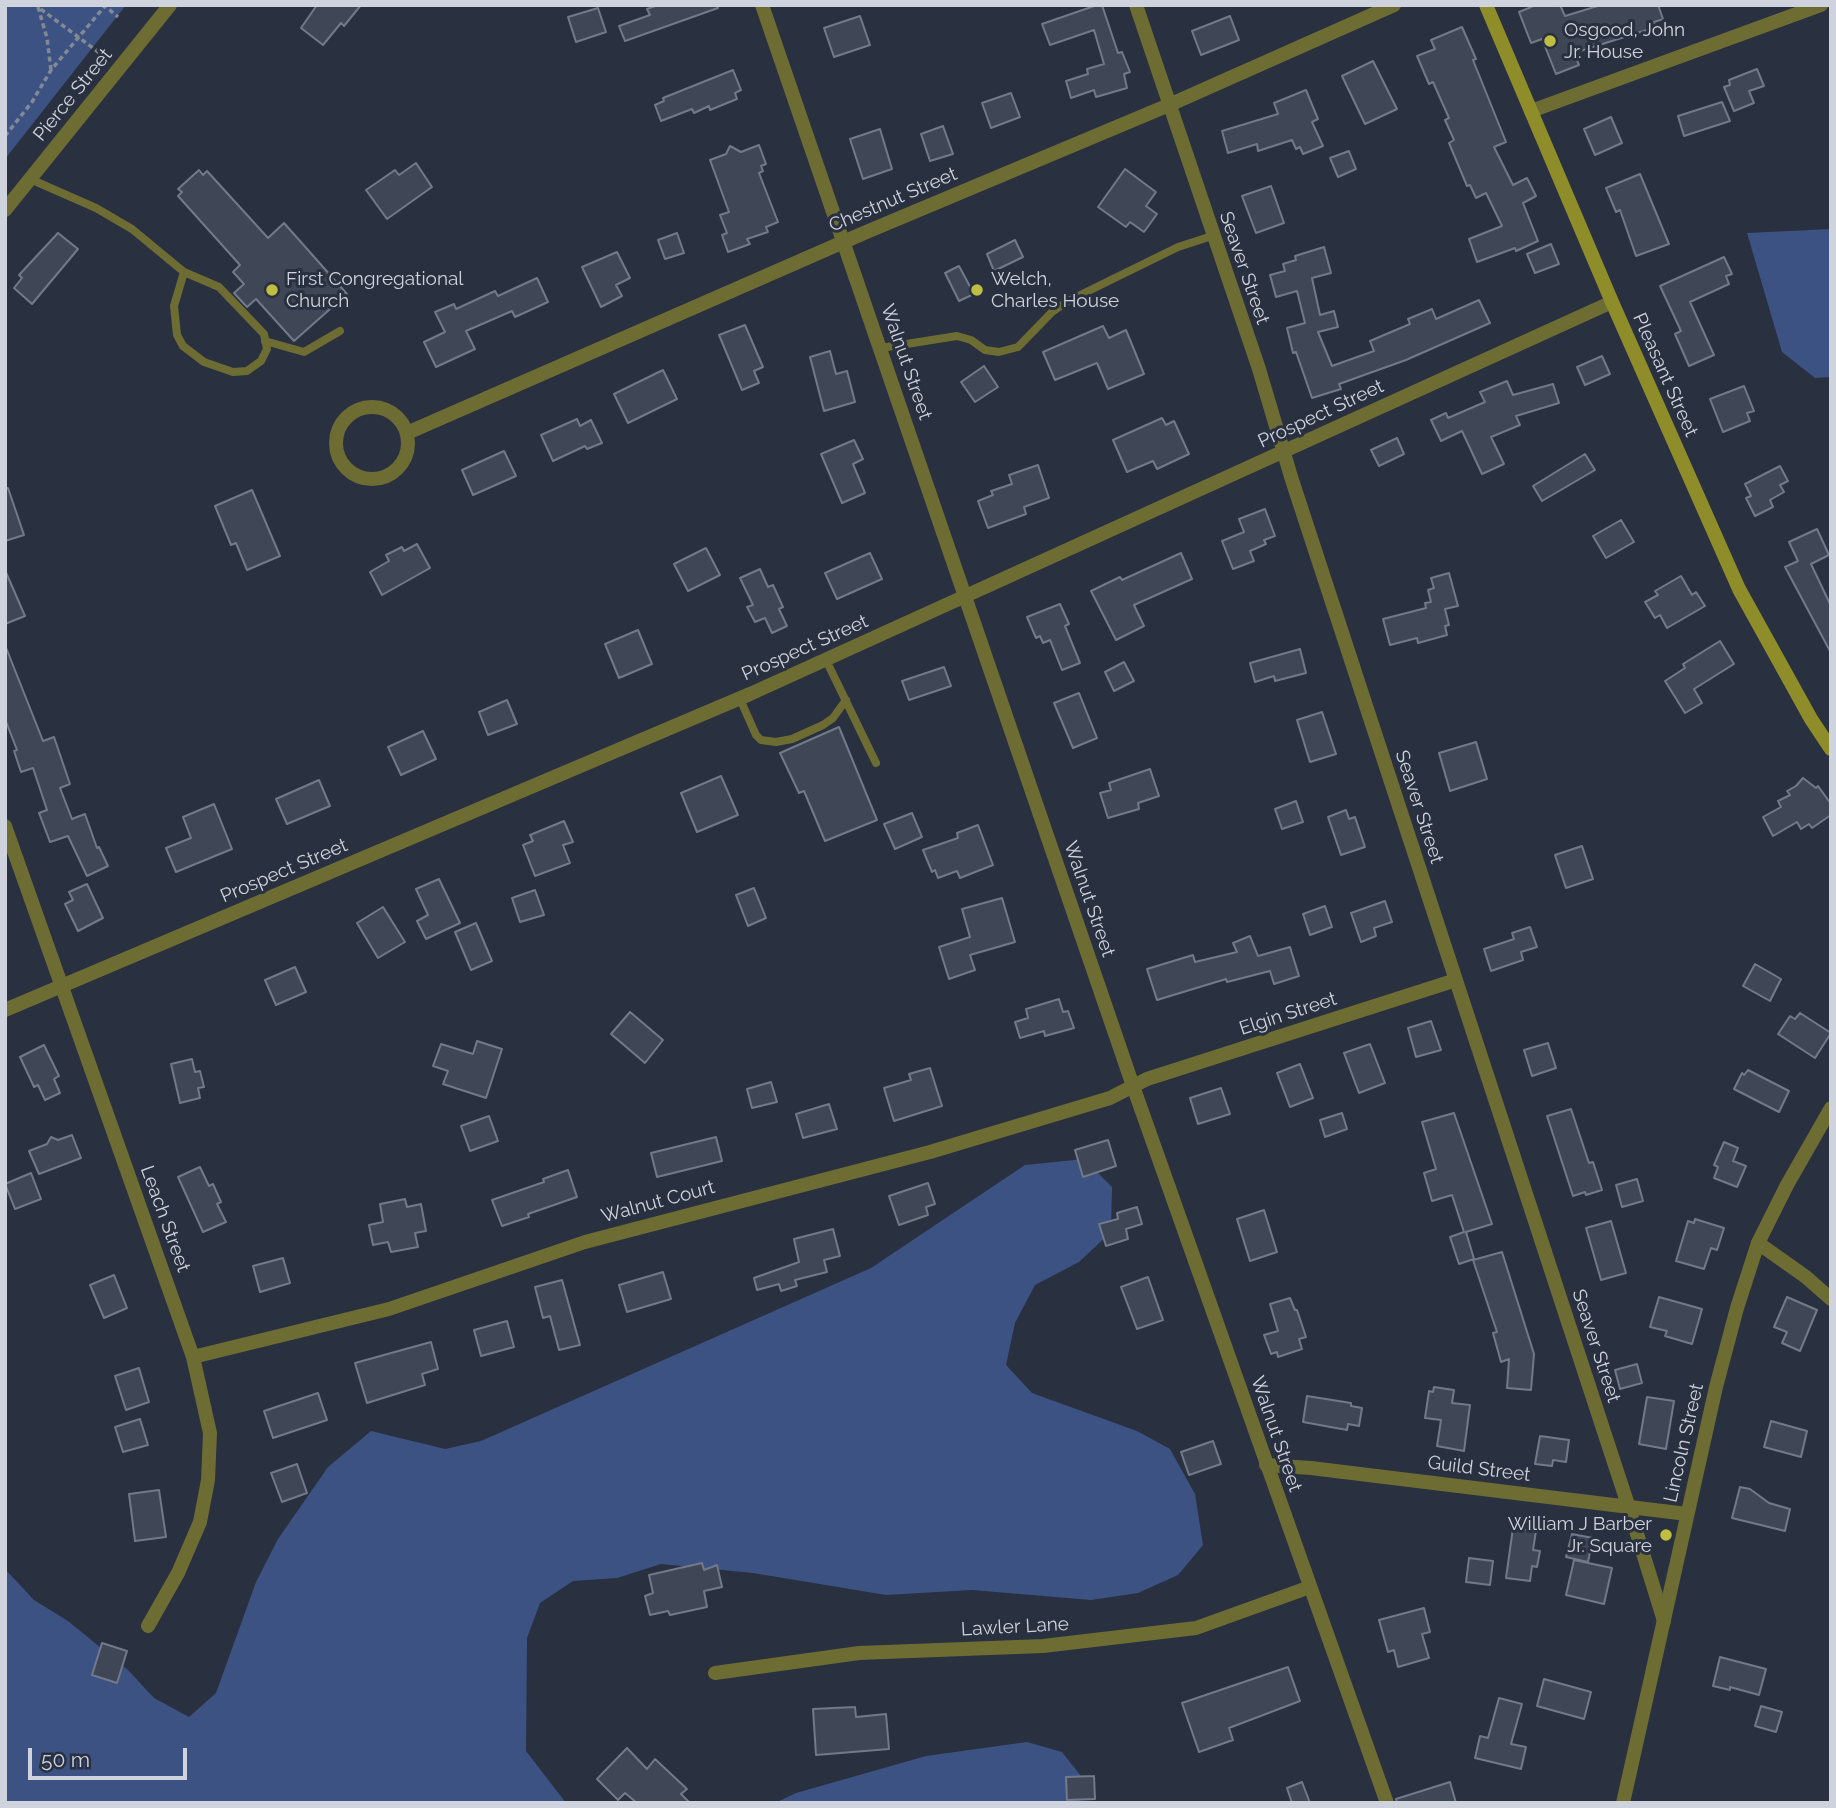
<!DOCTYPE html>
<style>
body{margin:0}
#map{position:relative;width:1836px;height:1808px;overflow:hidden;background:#29303f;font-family:Raleway,sans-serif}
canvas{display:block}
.frame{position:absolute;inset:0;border:7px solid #ced3dd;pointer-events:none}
.scale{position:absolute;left:28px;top:1748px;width:159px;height:32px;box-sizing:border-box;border:4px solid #ced3dd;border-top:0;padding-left:9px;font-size:21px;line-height:24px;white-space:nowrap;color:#ced3dd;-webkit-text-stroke:5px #29303f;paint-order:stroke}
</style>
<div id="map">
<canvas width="1836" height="1808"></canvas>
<div class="frame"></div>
<div class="scale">50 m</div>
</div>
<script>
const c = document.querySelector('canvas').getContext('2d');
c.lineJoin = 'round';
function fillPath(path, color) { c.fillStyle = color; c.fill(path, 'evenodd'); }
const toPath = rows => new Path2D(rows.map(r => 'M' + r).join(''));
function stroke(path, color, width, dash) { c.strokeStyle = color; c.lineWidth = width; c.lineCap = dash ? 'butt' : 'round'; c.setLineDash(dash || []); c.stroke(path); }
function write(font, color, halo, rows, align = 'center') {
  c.font = font + ' Raleway,sans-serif'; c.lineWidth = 6; c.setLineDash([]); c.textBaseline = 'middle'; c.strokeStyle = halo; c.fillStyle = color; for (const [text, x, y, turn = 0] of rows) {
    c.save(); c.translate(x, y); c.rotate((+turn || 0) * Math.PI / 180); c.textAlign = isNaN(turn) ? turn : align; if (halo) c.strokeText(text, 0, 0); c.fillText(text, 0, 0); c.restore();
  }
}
const green = toPath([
 [5,5,126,5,5,159],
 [1831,229,1831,377,1815,378,1782,352,1747,233],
 [1084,1159,1112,1187,1111,1232,1079,1262,1035,1285,1015,1323,1006,1365,1032,1393,1137,1431,1170,1449,1195,1494,1203,1545,1178,1575,1138,1593,1091,1600,972,1590,886,1595,753,1573,661,1564,617,1578,573,1581,540,1603,527,1638,526,1751,566,1803,5,1803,5,1569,34,1600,68,1621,128,1670,154,1698,189,1717,216,1693,256,1582,278,1539,328,1467,371,1431,445,1449,481,1441,871,1268,1025,1165],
 [1027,1742,1062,1752,1085,1781,1080,1803,775,1803,796,1793,926,1756]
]);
const building = toPath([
 [317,5,361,5,344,26,341,23,323,45,301,28,317,5],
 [658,5,717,5,718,8,625,41,619,26,650,15,647,9,658,5],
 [1097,5,1102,5,1118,53,1122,52,1130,72,1124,74,1127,88,1096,97,1094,90,1071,98,1066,81,1088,74,1087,69,1104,64,1094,30,1050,45,1042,24,1097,5],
 [1536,5,1560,5,1565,16,1601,5,1658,5,1663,19,1654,22,1656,27,1574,53,1579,65,1556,74,1542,39,1531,43,1519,12,1536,5],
 [598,8,606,32,576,42,568,17,598,8],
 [860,16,870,45,834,57,824,28,860,16],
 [1230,16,1239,40,1201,55,1192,31,1230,16],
 [1462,27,1476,59,1473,60,1506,142,1494,147,1513,185,1527,178,1536,196,1523,203,1538,241,1516,251,1515,248,1477,262,1469,239,1502,226,1486,193,1476,198,1470,185,1467,186,1449,143,1454,140,1445,120,1449,118,1433,82,1429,84,1417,56,1435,49,1431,40,1462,27],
 [1373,61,1397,109,1365,124,1342,76,1373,61],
 [1757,69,1764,86,1749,91,1754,103,1734,111,1724,87,1730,85,1729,80,1757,69],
 [733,70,741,90,735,93,737,99,710,110,709,106,694,113,692,109,661,121,655,105,664,101,663,98,733,70],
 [1306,90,1318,119,1312,122,1323,146,1303,154,1300,147,1296,149,1292,140,1258,151,1257,144,1228,153,1222,131,1278,114,1274,103,1306,90],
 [1011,93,1020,117,991,128,982,103,1011,93],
 [1722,102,1730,121,1684,136,1678,116,1722,102],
 [1611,117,1622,143,1595,155,1584,129,1611,117],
 [943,126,953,154,930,161,921,134,943,126],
 [880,129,892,169,863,179,850,139,880,129],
 [759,145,766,164,761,166,763,171,759,173,778,222,766,227,768,232,747,239,750,244,728,252,722,235,727,233,720,215,729,212,710,160,726,154,730,146,741,152,759,145],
 [1349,151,1356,169,1338,177,1330,158,1349,151],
 [416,163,432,187,387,219,366,190,395,170,399,175,416,163],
 [1125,169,1156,192,1146,206,1157,214,1144,232,1130,222,1126,227,1098,207,1125,169],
 [199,170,203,175,207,171,268,238,284,223,347,294,294,341,256,299,247,307,234,293,244,284,233,272,240,265,178,196,182,192,178,189,199,170],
 [1640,174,1669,244,1636,256,1620,210,1616,212,1606,188,1640,174],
 [1271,186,1284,223,1256,233,1242,196,1271,186],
 [58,233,78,249,32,304,14,288,22,278,19,275,58,233],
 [677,233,684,253,665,259,658,240,677,233],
 [1015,240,1023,257,994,271,987,254,1015,240],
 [1551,244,1559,264,1535,273,1527,254,1551,244],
 [1324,247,1331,273,1312,278,1320,315,1334,311,1338,327,1318,332,1332,366,1374,351,1370,341,1410,324,1408,319,1432,309,1436,319,1479,300,1490,323,1406,360,1339,384,1341,389,1312,398,1296,352,1293,353,1287,328,1305,323,1297,291,1276,297,1270,275,1285,271,1283,264,1296,260,1295,256,1324,247],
 [617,252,630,278,616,285,622,296,601,307,582,267,617,252],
 [1724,257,1732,274,1726,276,1729,284,1690,302,1714,355,1689,366,1675,334,1681,331,1660,286,1724,257],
 [959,266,974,294,959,301,945,273,959,266],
 [537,278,548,302,515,317,512,311,466,331,475,349,436,367,424,342,445,332,435,312,454,304,456,309,495,291,498,296,537,278],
 [745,325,763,367,754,371,759,383,742,390,719,335,745,325],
 [1103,326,1109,338,1126,330,1144,374,1108,389,1097,363,1055,380,1043,352,1103,326],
 [830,351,836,374,847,371,855,402,824,411,810,357,830,351],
 [1602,356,1610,374,1585,385,1577,367,1602,356],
 [984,366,998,387,975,402,961,382,984,366],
 [663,370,677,399,628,423,614,394,663,370],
 [1507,381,1513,395,1553,384,1559,403,1516,416,1520,425,1491,437,1504,464,1482,474,1462,431,1441,441,1431,420,1446,413,1448,418,1485,402,1480,392,1507,381],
 [1744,386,1754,411,1747,413,1750,421,1723,432,1710,399,1744,386],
 [1162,418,1166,425,1174,421,1189,454,1157,469,1153,461,1127,472,1113,440,1162,418],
 [577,419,580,426,591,420,602,443,587,449,585,446,553,461,541,435,577,419],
 [1397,438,1404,454,1379,466,1371,450,1397,438],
 [854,440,863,459,853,464,865,493,842,503,821,454,854,440],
 [504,451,516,476,473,495,462,470,504,451],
 [1585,454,1595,470,1542,501,1533,486,1585,454],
 [1038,465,1049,498,1024,507,1026,514,988,528,978,501,993,495,991,491,1012,484,1009,475,1038,465],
 [1780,466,1788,481,1780,485,1784,492,1770,500,1773,507,1755,516,1746,498,1751,496,1745,484,1780,466],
 [8,488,24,535,5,541,5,489,8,488],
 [252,490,280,556,247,570,236,543,231,545,215,506,252,490],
 [1265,509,1275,536,1264,540,1266,544,1250,551,1254,561,1233,569,1222,541,1244,532,1239,519,1265,509],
 [1621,520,1634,542,1606,558,1593,536,1621,520],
 [1817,529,1829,555,1811,564,1831,606,1831,653,1785,567,1798,561,1789,542,1817,529],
 [417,544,430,568,382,595,370,572,389,561,386,555,402,547,404,551,417,544],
 [706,548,720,575,688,591,674,564,706,548],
 [870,553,882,579,837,599,825,573,870,553],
 [1181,553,1192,579,1134,605,1144,626,1116,640,1091,591,1120,577,1122,580,1181,553],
 [760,569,768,587,773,585,783,607,779,609,787,626,772,633,765,618,755,622,747,607,753,605,740,578,760,569],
 [5,570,25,616,5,624,5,570],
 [1449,573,1458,606,1445,609,1449,625,1445,626,1447,635,1418,643,1417,638,1390,645,1383,619,1426,608,1425,603,1431,602,1428,590,1434,588,1431,578,1449,573],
 [1681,576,1692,595,1696,592,1705,606,1667,628,1660,615,1655,618,1645,602,1658,595,1655,591,1681,576],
 [1060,604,1069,624,1065,626,1080,663,1062,670,1050,640,1043,643,1040,636,1036,638,1027,617,1060,604],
 [638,630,652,664,619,678,605,644,638,630],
 [1720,641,1734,664,1694,689,1702,703,1685,713,1665,681,1685,668,1683,664,1720,641],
 [5,645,43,741,54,737,70,784,60,788,72,819,85,814,97,848,99,847,108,866,87,876,68,836,50,842,39,813,47,810,33,768,21,772,14,751,17,750,5,719,5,645],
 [1300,649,1306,673,1275,681,1274,676,1255,682,1250,663,1300,649],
 [1124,662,1134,681,1114,691,1105,672,1124,662],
 [944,667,951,686,909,700,902,681,944,667],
 [1079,693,1097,738,1073,748,1054,703,1079,693],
 [507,700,517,724,488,735,479,712,507,700],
 [1322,712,1336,754,1310,762,1297,720,1322,712],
 [839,727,877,820,825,841,804,791,799,793,780,753,839,727],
 [423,731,436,759,401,775,388,747,423,731],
 [1476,742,1487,779,1450,791,1439,753,1476,742],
 [1150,769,1159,796,1138,803,1139,809,1108,818,1100,793,1111,790,1109,783,1150,769],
 [721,776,738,815,697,832,681,793,721,776],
 [1803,778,1816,788,1818,786,1831,804,1831,815,1812,828,1809,824,1801,829,1797,822,1773,836,1763,817,1781,807,1778,801,1790,795,1787,791,1796,786,1803,778],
 [319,780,330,806,287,824,276,799,319,780],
 [1296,801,1303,822,1282,829,1275,809,1296,801],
 [214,804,232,849,176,872,166,848,191,838,183,817,214,804],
 [1346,810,1349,819,1355,817,1365,847,1341,855,1328,817,1346,810],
 [912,813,922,837,895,849,884,824,912,813],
 [564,821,573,842,563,845,570,863,535,876,523,845,533,841,530,835,564,821],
 [978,825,993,865,960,878,957,871,938,878,935,870,932,872,923,850,958,838,957,833,978,825],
 [1582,846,1593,879,1566,888,1555,855,1582,846],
 [439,879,460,923,426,939,417,921,428,915,416,889,439,879],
 [87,884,103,918,78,931,65,904,73,900,69,892,87,884],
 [754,888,766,918,748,926,736,895,754,888],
 [535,890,544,915,520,922,512,898,535,890],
 [1002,898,1015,942,970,955,975,970,949,979,939,947,970,937,962,909,1002,898],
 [1385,901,1392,922,1374,928,1376,936,1361,942,1351,913,1385,901],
 [1325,906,1332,927,1310,935,1303,914,1325,906],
 [383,907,405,942,378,958,357,923,383,907],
 [476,923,492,961,471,970,455,932,476,923],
 [1530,927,1537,947,1521,952,1523,960,1491,971,1484,949,1514,939,1512,933,1530,927],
 [1250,936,1258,956,1290,947,1299,976,1274,984,1270,971,1227,982,1226,979,1157,1000,1147,969,1193,955,1195,962,1237,952,1233,943,1250,936],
 [1755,964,1781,979,1770,1001,1743,986,1755,964],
 [295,967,306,992,276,1005,265,980,295,967],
 [1059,999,1063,1012,1068,1011,1074,1028,1045,1036,1044,1031,1020,1038,1015,1022,1028,1018,1026,1009,1059,999],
 [630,1012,663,1040,645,1063,611,1034,630,1012],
 [1800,1013,1831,1033,1815,1058,1778,1034,1790,1016,1795,1019,1800,1013],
 [1431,1021,1441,1050,1416,1057,1408,1028,1431,1021],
 [477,1041,502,1049,486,1098,443,1084,448,1071,433,1066,441,1044,473,1054,477,1041],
 [1548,1043,1556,1068,1532,1076,1524,1050,1548,1043],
 [1370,1044,1385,1083,1359,1093,1344,1053,1370,1044],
 [44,1045,59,1076,54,1079,60,1093,45,1100,38,1085,34,1087,20,1057,44,1045],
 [192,1059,195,1072,200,1071,204,1087,198,1088,200,1098,180,1103,171,1064,192,1059],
 [1300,1064,1313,1098,1290,1107,1277,1073,1300,1064],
 [930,1068,942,1106,894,1121,884,1088,911,1080,909,1074,930,1068],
 [1748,1070,1789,1091,1779,1112,1734,1089,1742,1073,1744,1075,1748,1070],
 [771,1082,777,1102,752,1108,747,1089,771,1082],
 [1221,1088,1230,1114,1198,1124,1190,1098,1221,1088],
 [829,1104,837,1129,803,1138,796,1114,829,1104],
 [1571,1109,1589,1163,1593,1162,1602,1190,1586,1195,1585,1192,1573,1196,1547,1116,1571,1109],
 [1342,1113,1347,1129,1325,1137,1320,1120,1342,1113],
 [1454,1113,1492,1224,1466,1232,1474,1259,1459,1264,1450,1237,1464,1232,1452,1195,1432,1201,1424,1173,1436,1169,1422,1122,1454,1113],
 [489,1116,498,1141,470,1151,461,1126,489,1116],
 [72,1135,81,1158,39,1174,29,1151,47,1144,51,1137,58,1140,72,1135],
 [716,1137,722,1161,657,1177,651,1153,716,1137],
 [1108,1140,1116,1166,1083,1177,1075,1150,1108,1140],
 [1724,1142,1738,1148,1733,1161,1746,1166,1737,1187,1714,1178,1718,1167,1714,1165,1724,1142],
 [200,1167,209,1186,213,1184,221,1202,217,1204,226,1222,203,1232,178,1177,200,1167],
 [568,1170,577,1197,528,1214,529,1217,502,1226,492,1200,544,1182,543,1179,568,1170],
 [31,1173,41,1199,15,1209,5,1184,31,1173],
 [1637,1179,1643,1201,1622,1207,1616,1185,1637,1179],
 [928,1183,935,1204,926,1207,928,1215,899,1225,889,1196,928,1183],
 [405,1199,407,1207,421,1204,426,1231,415,1233,418,1247,391,1252,388,1242,373,1245,369,1225,383,1222,380,1204,405,1199],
 [1137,1207,1142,1224,1126,1229,1128,1239,1106,1246,1099,1224,1118,1219,1117,1213,1137,1207],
 [1264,1210,1277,1252,1250,1261,1237,1219,1264,1210],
 [1695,1219,1724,1228,1717,1250,1711,1248,1704,1269,1676,1261,1688,1221,1694,1223,1695,1219],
 [1611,1221,1626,1273,1601,1280,1586,1228,1611,1221],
 [833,1229,840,1256,824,1260,827,1272,795,1280,797,1286,781,1291,779,1284,757,1290,754,1278,799,1262,794,1239,833,1229],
 [1502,1252,1534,1354,1531,1390,1507,1388,1509,1359,1501,1362,1493,1333,1497,1332,1473,1260,1502,1252],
 [283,1258,290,1283,260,1292,253,1266,283,1258],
 [663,1272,671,1299,627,1312,619,1285,663,1272],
 [114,1275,127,1308,104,1318,90,1285,114,1275],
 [1148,1277,1163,1320,1137,1329,1121,1287,1148,1277],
 [562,1280,580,1345,559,1350,550,1316,543,1318,535,1287,562,1280],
 [1659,1297,1702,1309,1692,1344,1665,1336,1667,1331,1650,1327,1659,1297],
 [1787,1297,1817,1310,1800,1351,1782,1343,1787,1332,1774,1327,1787,1297],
 [1290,1298,1295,1310,1297,1310,1306,1337,1299,1339,1302,1349,1278,1357,1277,1352,1271,1354,1264,1335,1278,1331,1270,1304,1290,1298],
 [507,1321,514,1347,481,1356,474,1330,507,1321],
 [431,1342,438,1369,422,1374,425,1385,367,1403,355,1363,431,1342],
 [1637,1364,1642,1383,1620,1389,1615,1370,1637,1364],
 [139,1368,149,1402,126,1410,115,1376,139,1368],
 [1434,1387,1454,1390,1452,1403,1470,1405,1464,1451,1437,1446,1441,1420,1425,1418,1429,1391,1433,1392,1434,1387],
 [318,1393,327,1420,273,1438,264,1411,318,1393],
 [1307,1396,1351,1403,1351,1406,1362,1408,1359,1426,1348,1424,1347,1430,1303,1422,1307,1396],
 [1647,1397,1674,1401,1666,1449,1639,1444,1647,1397],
 [140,1419,148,1445,123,1452,115,1427,140,1419],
 [1771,1421,1807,1431,1801,1457,1764,1447,1771,1421],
 [1540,1436,1569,1440,1566,1462,1553,1460,1552,1466,1535,1464,1540,1436],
 [1213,1441,1221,1464,1189,1475,1181,1452,1213,1441],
 [297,1464,307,1493,282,1502,271,1473,297,1464],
 [1740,1487,1750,1489,1769,1503,1790,1509,1785,1531,1732,1518,1740,1487],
 [159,1490,166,1537,135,1541,129,1494,159,1490],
 [1513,1528,1536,1531,1533,1550,1540,1551,1537,1567,1532,1566,1530,1581,1506,1578,1513,1528],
 [1572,1534,1593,1538,1588,1562,1566,1557,1572,1534],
 [1469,1558,1493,1561,1490,1585,1466,1582,1469,1558],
 [1574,1560,1612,1568,1604,1604,1566,1595,1574,1560],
 [702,1563,704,1570,717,1565,722,1587,704,1591,707,1607,670,1615,668,1611,650,1615,645,1596,653,1593,649,1575,702,1563],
 [1424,1608,1430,1632,1422,1634,1429,1658,1398,1667,1394,1650,1388,1652,1379,1620,1424,1608],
 [102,1643,127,1651,117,1683,92,1675,102,1643],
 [1720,1657,1766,1669,1759,1695,1730,1687,1730,1690,1713,1686,1720,1657],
 [1288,1667,1300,1701,1229,1728,1233,1740,1199,1752,1182,1703,1288,1667],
 [1544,1679,1591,1692,1584,1719,1537,1706,1544,1679],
 [1499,1698,1522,1704,1511,1744,1526,1747,1521,1769,1475,1758,1480,1736,1488,1738,1499,1698],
 [1761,1706,1782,1712,1776,1732,1755,1726,1761,1706],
 [855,1707,856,1717,886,1714,889,1749,816,1755,813,1709,855,1707],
 [627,1748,647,1769,655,1759,687,1789,681,1794,690,1803,637,1803,625,1793,618,1800,597,1779,627,1748],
 [1094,1776,1095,1799,1067,1800,1066,1777,1094,1776],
 [1302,1782,1310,1803,1292,1803,1287,1788,1302,1782],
 [1450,1782,1456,1803,1397,1803,1396,1799,1450,1782]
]);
const path = toPath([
 [51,70,47,38,38,7,105,57],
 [5,136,32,102,51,70,105,6,118,17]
]);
const service = toPath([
 [30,179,96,208,132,229,184,272,219,287,264,334,267,349,261,361,247,371,233,372,204,362,183,346,177,335,174,306,184,272],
 [265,341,304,352,340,331],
 [881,348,957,336,971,340,985,350,999,352,1018,347,1052,312,1068,301,1178,247,1212,236],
 [826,660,876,763],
 [740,699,756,735,761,740,776,742,792,739,823,725,833,718,846,700]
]);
const minor = toPath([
 [1136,5,1259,369,1292,480,1629,1508,1664,1621],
 [1531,111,1821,5],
 [5,210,170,5],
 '336 443a36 36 0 1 1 72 0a36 36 0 1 1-72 0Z',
 [407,433,864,233,1169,105,1394,5],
 [5,826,193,1357,210,1433,208,1480,200,1522,178,1573,148,1626],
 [1758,1243,1806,1277,1831,1299],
 [193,1357,389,1309,585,1242,930,1152,1110,1098,1147,1079,1456,980],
 [1266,1465,1311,1468,1687,1514],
 [715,1673,859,1653,1043,1646,1196,1628,1310,1587]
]);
const tertiary = toPath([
 [762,5,1133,1086,1387,1803],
 [5,1010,750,694,1612,302],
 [1623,1803,1716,1387,1737,1308,1758,1243,1787,1185,1831,1108]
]);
const secondary = toPath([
 [1486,5,1612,302,1739,589,1811,719,1831,749]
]);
const markers = [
 [1550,41,7,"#c0be40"],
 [272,290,7,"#c0be40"],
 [977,290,7,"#c0be40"],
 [1666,1535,7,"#c0be40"]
];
const poiNames = [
 ["Osgood, John",1564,30],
 ["Jr. House",1564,52],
 ["First Congregational",286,279],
 ["Church",286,301],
 ["Welch,",991,279],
 ["Charles House",991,301],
 ["William J Barber",1652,1524,"right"],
 ["Jr. Square",1652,1546,"right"]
];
const streetNames = [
 ["Pierce Street",73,95,-51],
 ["Chestnut Street",893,200,-23],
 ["Seaver Street",1244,268,71],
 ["Walnut Street",906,362,71],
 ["Pleasant Street",1665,375,66],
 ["Prospect Street",1321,414,-25],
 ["Prospect Street",805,648,-24],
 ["Seaver Street",1419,807,72],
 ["Prospect Street",284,871,-23],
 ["Walnut Street",1089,899,71],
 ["Elgin Street",1288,1014,-18],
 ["Walnut Court",658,1202,-15],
 ["Leach Street",165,1219,70],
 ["Seaver Street",1596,1346,72],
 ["Walnut Street",1276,1434,71],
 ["Lincoln Street",1684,1443,-77],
 ["Guild Street",1479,1469,7],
 ["Lawler Lane",1015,1627,-3]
];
fillPath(green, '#3c5283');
fillPath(building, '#3f4757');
stroke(building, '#71798b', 2);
stroke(path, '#828894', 3.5, [5, 3.5]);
stroke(service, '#6d6c33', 8);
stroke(minor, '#6d6c33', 14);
stroke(tertiary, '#6d6c33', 14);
stroke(secondary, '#8f8d29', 14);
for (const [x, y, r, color] of markers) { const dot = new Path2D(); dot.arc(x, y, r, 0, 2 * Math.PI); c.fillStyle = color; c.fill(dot); stroke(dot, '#29303f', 2.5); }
write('19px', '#ced3dd', '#29303f', poiNames, 'left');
write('19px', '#ced3dd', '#29303f', streetNames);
</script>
